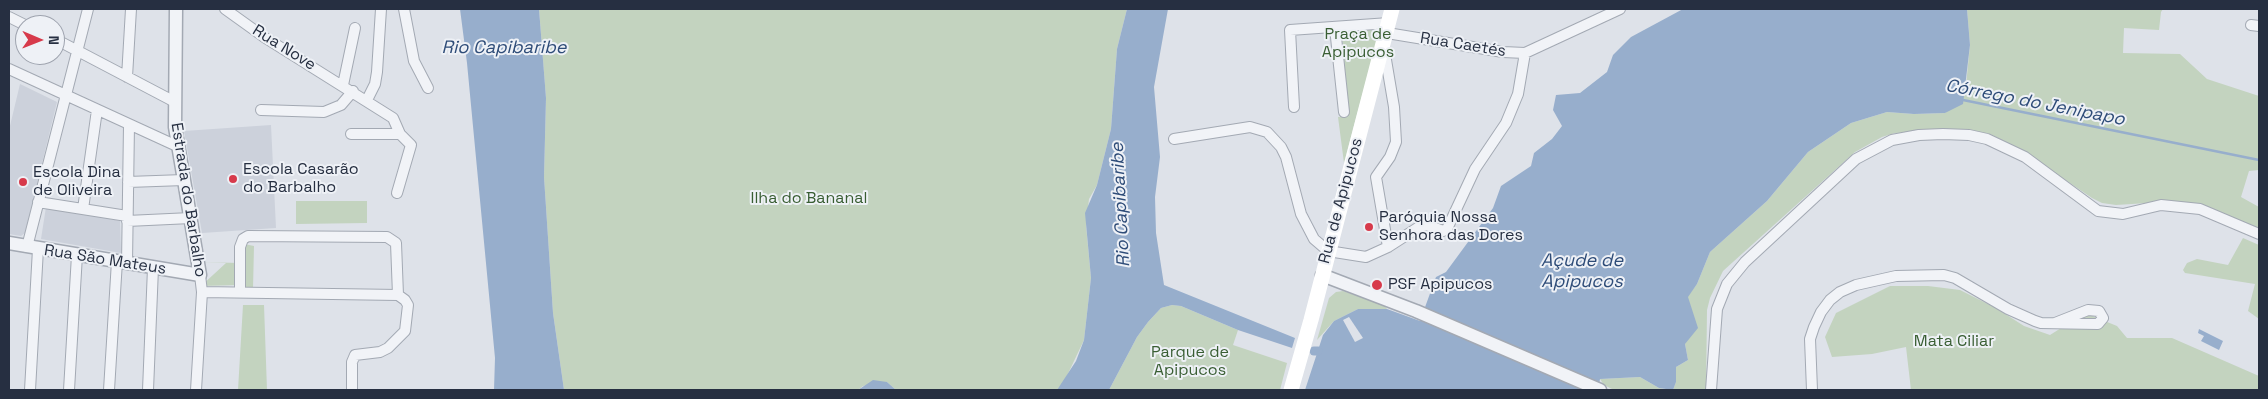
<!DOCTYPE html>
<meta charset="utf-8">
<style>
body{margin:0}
#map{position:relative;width:2268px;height:399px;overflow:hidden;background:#dee2e9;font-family:"Space Grotesk",sans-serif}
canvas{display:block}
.frame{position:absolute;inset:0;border:10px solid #262f41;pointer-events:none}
.north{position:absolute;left:15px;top:15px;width:50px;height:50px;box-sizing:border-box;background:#eef1f6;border:1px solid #9ea3ae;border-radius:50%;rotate:91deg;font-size:14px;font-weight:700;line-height:20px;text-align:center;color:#262f41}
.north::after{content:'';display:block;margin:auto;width:18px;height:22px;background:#d73a4b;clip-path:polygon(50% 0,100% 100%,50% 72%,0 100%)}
</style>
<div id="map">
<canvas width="2268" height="399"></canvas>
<div class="frame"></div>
<div class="north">N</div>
</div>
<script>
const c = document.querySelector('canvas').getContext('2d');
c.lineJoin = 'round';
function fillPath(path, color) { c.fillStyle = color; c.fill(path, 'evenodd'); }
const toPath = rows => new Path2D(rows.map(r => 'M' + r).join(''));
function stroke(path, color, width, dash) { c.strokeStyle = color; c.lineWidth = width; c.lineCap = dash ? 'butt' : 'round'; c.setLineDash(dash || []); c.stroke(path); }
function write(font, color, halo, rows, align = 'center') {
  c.font = font + ' "Space Grotesk",sans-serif'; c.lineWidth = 4; c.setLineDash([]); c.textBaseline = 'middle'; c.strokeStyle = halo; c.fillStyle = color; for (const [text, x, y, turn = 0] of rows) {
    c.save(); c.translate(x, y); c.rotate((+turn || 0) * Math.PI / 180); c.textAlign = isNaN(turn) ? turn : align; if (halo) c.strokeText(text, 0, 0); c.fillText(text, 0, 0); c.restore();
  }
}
const built = toPath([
 [20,84,57,102,25,233,21,236,9,234,9,130],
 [271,125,276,228,202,233,184,131],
 [46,207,120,221,121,253,41,239]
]);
const green = toPath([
 [539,9,1127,9,1117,49,1111,129,1097,185,1089,199,1086,225,1091,278,1084,340,1064,382,1057,390,896,390,887,382,863,386,858,390,564,390,553,313,544,177,546,98],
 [1967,9,2163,9,2161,12,2159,30,2124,28,2123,53,2180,54,2207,79,2259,96,2259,170,2249,171,2241,197,2259,207,2259,237,2180,201,2116,205,2102,203,2092,198,2018,148,1992,135,1956,131,1895,133,1882,137,1855,152,1723,271,1710,298,1707,310,1706,390,1673,390,1676,382,1676,367,1688,360,1685,344,1691,311,1687,297,1697,284,1710,252,1767,201,1808,152,1851,123,1887,112,1914,114,1945,113,1965,95,1970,45],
 [1371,29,1377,40,1344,163,1338,117,1347,116,1349,112,1342,38,1347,30],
 [296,201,367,201,367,223,296,224],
 [2243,238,2259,245,2259,319,2248,311,2255,284,2185,273,2183,270,2187,263,2197,259,2228,265],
 [244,244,254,246,253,289,244,287],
 [199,262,240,263,240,285,201,286,226,263],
 [1890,286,1928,286,1960,290,1996,308,2024,326,2050,335,2085,313,2117,326,2127,338,2172,338,2259,376,2259,390,1911,390,1906,347,1872,354,1832,357,1825,337,1836,313],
 [1343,291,1384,305,1387,309,1358,309,1334,321,1317,340,1329,298,1336,292],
 [243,305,264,305,267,390,238,390],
 [1172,305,1181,306,1238,330,1233,345,1287,363,1280,390,1109,390,1137,337,1148,322,1161,308],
 [1640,377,1659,388,1671,390,1614,390,1604,385,1600,379]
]);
const water = toPath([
 [460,9,539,9,546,98,544,177,553,313,564,390,494,390,495,358,467,63],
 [1127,9,1168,9,1154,87,1160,157,1155,197,1156,233,1164,285,1295,338,1292,348,1238,330,1181,306,1172,305,1161,308,1148,322,1137,337,1109,390,1057,390,1076,361,1084,340,1091,278,1085,213,1097,185,1111,129,1117,49],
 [1683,9,1967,9,1970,45,1963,104,1945,113,1914,114,1887,112,1851,123,1808,152,1767,201,1710,252,1697,284,1688,297,1698,328,1685,344,1688,360,1676,367,1676,382,1673,390,1659,388,1640,377,1600,379,1598,390,1305,390,1323,335,1334,321,1358,309,1387,309,1420,321,1436,277,1446,272,1493,208,1501,186,1531,166,1534,153,1552,139,1562,126,1553,110,1556,95,1580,93,1607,72,1613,55,1631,37],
 [2199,329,2223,341,2219,350,2201,341,2204,336,2198,333],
 [873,380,887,382,896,390,858,390]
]);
const pier = toPath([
 [1349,317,1363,338,1355,342,1343,320]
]);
const stream = toPath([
 [1963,100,2259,160]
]);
const canal = toPath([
 [1314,351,1318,351]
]);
const minor = toPath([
 [225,9,264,37,393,118,400,134,411,145,397,193],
 [404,9,414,61,428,88],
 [9,17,25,25],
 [2251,25,2259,26],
 [1335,28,1344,112],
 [1387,33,1503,52,1525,53,1620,9],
 [55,39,175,102],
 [1384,48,1394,107,1396,142,1390,157,1376,177,1388,247],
 [9,69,179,147],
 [127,77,131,9],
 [343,85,355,28],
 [367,100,375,84,377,72,381,9],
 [1294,107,1290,30,1389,23],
 [261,110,324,112,341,105,353,91],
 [351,134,400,134],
 [1174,139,1250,127,1267,132,1281,147,1286,157,1301,214,1314,239,1328,251,1366,257,1388,247,1419,227,1427,225,1443,231,1447,229,1475,169,1506,123,1518,94,1525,53],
 [128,182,184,180],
 [38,202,127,216],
 [83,209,97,110],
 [127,221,191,218],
 [27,247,88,9],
 [127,263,129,125],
 [202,292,398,295],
 [240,292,240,247,243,239,248,236,387,237,396,243,398,295],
 [30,390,38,249],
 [69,390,77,255],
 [109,390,117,261],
 [148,390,153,268],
 [196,390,202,292,200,275],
 [352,390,352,362,355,355,380,352,388,348,405,331,408,305,405,300,398,295],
 [1711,390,1717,309,1727,284,1745,262,1856,159,1892,140,1919,135,1943,134,1969,135,1987,139,2025,157,2098,211,2123,214,2161,205,2200,209,2259,234],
 [1812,390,1810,339,1814,327,1821,312,1830,300,1840,292,1856,285,1896,276,1944,275,1955,278,2008,309,2035,321,2041,323,2098,324,2103,318,2099,311,2088,310,2055,323]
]);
const tertiary = toPath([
 [9,243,200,275,175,127,176,9],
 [1322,275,1416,311,1600,390]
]);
const secondary = toPath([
 [1291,390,1311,320,1392,9]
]);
const markers = [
 [233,179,5,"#d73a4b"],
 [23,182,5,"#d73a4b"],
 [1369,227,5,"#d73a4b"],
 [1377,285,6,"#d73a4b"]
];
const parkNames = [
 ["Praça de",1358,35],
 ["Apipucos",1358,53],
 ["Ilha do Bananal",809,199],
 ["Mata Ciliar",1954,342],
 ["Parque de",1190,353],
 ["Apipucos",1190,371]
];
const streetNames = [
 ["Rua Caetés",1463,45,9],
 ["Rua Nove",284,48,32],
 ["Estrada do Barbalho",188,200,81],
 ["Rua de Apipucos",1341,201,-75],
 ["Rua São Mateus",105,260,9]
];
const poiNames = [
 ["Escola Casarão",243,170],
 ["do Barbalho",243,188],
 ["Escola Dina",33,173],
 ["de Oliveira",33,191],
 ["Paróquia Nossa",1379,218],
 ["Senhora das Dores",1379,236],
 ["PSF Apipucos",1388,285]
];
const waterNames = [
 ["Rio Capibaribe",504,48],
 ["Córrego do Jenipapo",2035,103,11],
 ["Rio Capibaribe",1121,205,-93],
 ["Açude de",1582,261],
 ["Apipucos",1582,282]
];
fillPath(built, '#ccd1db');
fillPath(green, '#c3d3bf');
fillPath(water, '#97aecc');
fillPath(pier, '#dee2e9');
stroke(stream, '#97aecc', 2.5);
stroke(canal, '#97aecc', 9);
stroke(minor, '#a3a9b3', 12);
stroke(tertiary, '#a3a9b3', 15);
stroke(minor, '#f1f3f7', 10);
stroke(tertiary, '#f1f3f7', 12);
stroke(secondary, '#fff', 15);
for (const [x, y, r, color] of markers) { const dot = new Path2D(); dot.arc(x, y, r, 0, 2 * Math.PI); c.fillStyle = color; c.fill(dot); stroke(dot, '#eef1f6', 2); }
write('16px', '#395e33', '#eef1f6', parkNames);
write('16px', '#262f41', '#eef1f6', streetNames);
write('16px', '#262f41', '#eef1f6', poiNames, 'left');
write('italic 18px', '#2e4c78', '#eef1f6', waterNames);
</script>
